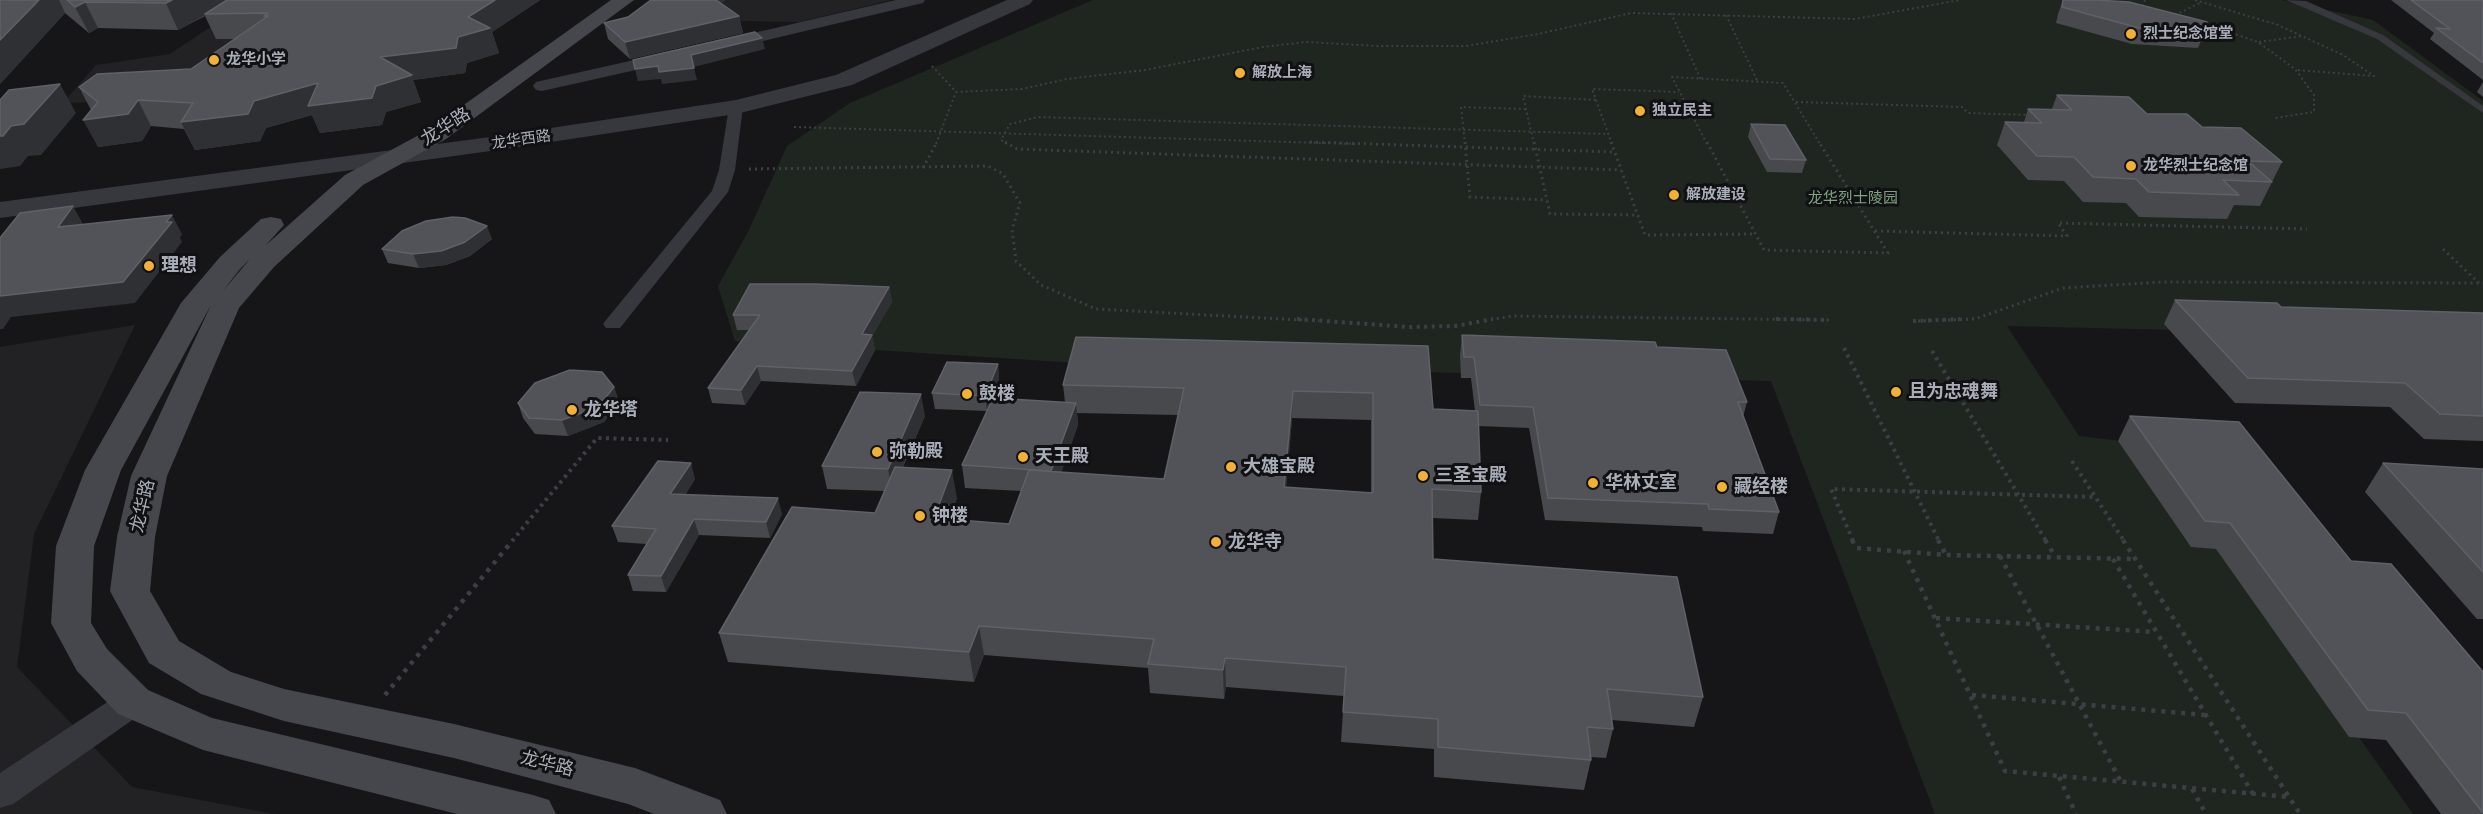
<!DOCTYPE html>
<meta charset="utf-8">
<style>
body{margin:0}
canvas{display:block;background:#161618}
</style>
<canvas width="2483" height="814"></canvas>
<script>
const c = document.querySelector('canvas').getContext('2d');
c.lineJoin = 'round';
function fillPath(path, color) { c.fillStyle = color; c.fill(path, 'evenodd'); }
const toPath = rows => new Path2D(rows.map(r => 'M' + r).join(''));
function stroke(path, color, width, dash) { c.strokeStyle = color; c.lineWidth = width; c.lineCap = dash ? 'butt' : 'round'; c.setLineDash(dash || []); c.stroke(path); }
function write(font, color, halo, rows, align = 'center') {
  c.font = font + ' Karla,"Noto Sans SC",sans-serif'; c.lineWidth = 6; c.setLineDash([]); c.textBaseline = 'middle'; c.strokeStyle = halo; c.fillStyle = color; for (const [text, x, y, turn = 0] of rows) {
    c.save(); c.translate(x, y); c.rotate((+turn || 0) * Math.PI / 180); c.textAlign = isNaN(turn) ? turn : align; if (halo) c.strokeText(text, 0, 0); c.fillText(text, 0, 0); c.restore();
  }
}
const built = toPath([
 [651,0,892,0,799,22,626,19],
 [239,8,241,99,63,103,96,65,170,54],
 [135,325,34,534,17,667,132,787,274,814,0,814,0,347]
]);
const green = toPath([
 [1093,0,2281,0,2373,20,2483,101,2483,337,2007,326,2079,436,2153,445,2413,814,1935,814,1771,381,1078,363,735,341,718,286,749,230,787,146,850,103]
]);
const pathFar3 = toPath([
 [2195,0,2278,25,2343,55,2374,76,2296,70],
 [2142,6,2145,0],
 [1671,13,1701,80],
 [1726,15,1757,80],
 [2175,15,2202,2],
 [2203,23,2258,42,2295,69,2314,95,2314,112,2275,118],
 [2259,42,2302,36],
 [932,66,956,92,1022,89,1067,79,1145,70,1263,47,1306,42,1378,46,1466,46,1538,34,1631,13,1855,19,1960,0],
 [1796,102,1962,107,1968,113,2029,115],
 [794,127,1355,144],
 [936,144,956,92],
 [1007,144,1001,140,1010,124,1038,117,1609,134],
 [1465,144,1461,107,1526,109],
 [1534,144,1523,96,1596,100],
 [1612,144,1592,89,1679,92],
 [1707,144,1672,77,1783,83,1820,144]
]);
const pathFar2 = toPath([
 [1005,142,1017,149,1621,170],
 [1310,142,1615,152],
 [1465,142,1470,197,1547,200],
 [1534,142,1550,214,1638,215],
 [1611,142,1645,235,1755,234],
 [1707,142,1764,250,1888,253,1819,142],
 [923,168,937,142],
 [749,169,988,166,1003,174,1020,203,1012,230,1016,261,1041,285,1096,309,1319,321],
 [1875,231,2067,236,2058,223,2307,229],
 [2443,249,2479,283],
 [1485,321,1512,316,1829,320],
 [1918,321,1975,319,2063,288,2162,282,2483,283]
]);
const pathFar1 = toPath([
 [1297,319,1409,327,1456,326,1493,319],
 [1776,319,1829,320],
 [1913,321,1965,319],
 [1844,348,1939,541],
 [1932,351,2046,541],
 [2072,461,2124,541],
 [512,541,597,438,668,440],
 [1853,541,1831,489,2095,497]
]);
const path = toPath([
 [1852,540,1856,548,1946,555,2135,559],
 [1938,540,1946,555],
 [2045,540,2055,556],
 [2123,540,2300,814],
 [1904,551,2005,771,2289,797],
 [2000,556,2121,782],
 [2113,559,2253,794],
 [1936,618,2155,632],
 [385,695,513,540],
 [1972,695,2205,715],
 [2059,777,2076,814],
 [2192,789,2206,814]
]);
const service = toPath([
 [2286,0,2306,1,2383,35,2483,106,2483,113,2377,39,2286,0]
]);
const pedestrian = toPath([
 [736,103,743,107,735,170,728,192,620,328,606,328,603,324,606,320,712,191,719,170,729,107,736,103]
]);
const minor = toPath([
 [896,0,925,0,923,3,725,50,719,49,716,45,719,41,896,0],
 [670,52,676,53,679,57,676,61,542,91,536,90,533,86,536,82,670,52],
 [133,689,145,693,150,702,145,711,13,804,0,808,0,773,121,693,133,689]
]);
const tertiary = toPath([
 [1007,0,1033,0,1030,4,852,85,736,114,498,150,0,218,0,202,498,136,736,100,836,75,1007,0]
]);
const secondary = toPath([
 [611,0,634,0,446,139,363,185,274,267,239,308,167,476,155,537,150,591,179,641,231,672,284,689,454,724,635,768,720,800,727,814,654,814,628,804,454,758,284,721,201,694,149,663,110,591,117,537,131,476,211,305,121,470,94,546,91,623,107,649,148,690,212,718,533,795,549,800,556,814,457,814,203,750,118,714,77,671,51,623,56,546,85,470,181,303,220,257,261,219,271,217,281,219,284,225,266,245,345,175,430,129,611,0],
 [250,259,222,292,240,269,250,259]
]);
const wall = toPath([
 [0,0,540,0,492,32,499,53,467,63,465,73,413,80,421,102,386,112,382,125,320,133,312,115,266,128,260,141,195,150,184,129,151,126,142,141,98,147,91,110,79,87,191,69,235,39,216,39,205,16,178,30,98,28,89,33,65,13,0,84],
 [651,0,725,0,721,3,739,16,743,33,630,59,608,39,604,23,628,17],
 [2063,0,2205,31,2198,48,2132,44,2056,23,2058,14],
 [2391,0,2483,0,2483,80,2430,39,2434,33],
 [2483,82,2483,97,2477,92],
 [2057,95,2147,114,2202,127,2282,162,2260,206,2234,205,2227,219,2139,217,2126,203,2083,202,2064,181,2028,180,1997,145,2005,122,2024,122,2028,109,2052,109],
 [1751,124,1806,160,1802,173,1767,172,1748,137],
 [492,239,470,256,446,265,419,268,388,263,382,249],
 [889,287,892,302,872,336,875,350,856,386,761,381,745,405,712,403,708,388,749,330,737,330,733,315],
 [2175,300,2281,307,2483,313,2483,441,2424,439,2390,407,2235,403,2164,324],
 [1462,335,1657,347,1747,402,1743,417,1779,512,1773,534,1703,531,1702,527,1545,520,1529,428,1478,426,1481,492,1478,520,1432,518,1433,559,1703,697,1694,727,1612,720,1613,729,1606,758,1591,757,1591,760,1584,790,1434,777,1434,749,1341,742,1344,696,1226,687,1224,699,1150,693,1148,668,984,655,974,682,728,662,719,633,875,513,884,491,827,489,822,466,925,416,903,467,957,498,949,519,1009,524,1021,491,965,488,962,465,1065,402,1063,385,1428,346,1433,409,1475,411,1471,378,1461,378,1460,356],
 [1077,413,1178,415,1164,479,1061,472,1078,425],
 [1292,418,1371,420,1371,493,1286,488],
 [998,364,999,379,987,411,935,409,932,393],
 [614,387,619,402,604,422,568,436,535,434,523,418,518,403],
 [2130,416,2239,422,2483,814,2441,814,2386,740,2349,737,2216,549,2191,547,2118,441],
 [2383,463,2483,469,2483,619,2477,619,2365,492],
 [695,479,685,495,782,514,770,538,699,535,666,592,633,591,628,575,647,544,618,542,612,526]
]);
const shadedWall = toPath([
 [39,0,59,0,65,13,0,84,0,40],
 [172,0,232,0,178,30,166,3],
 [495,0,540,0,492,32,499,53,467,63,465,73,413,80,421,102,386,112,382,125,320,133,312,115,266,128,260,141,195,150,181,122,318,83,376,86,380,57,458,37,468,17],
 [703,0,725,0,707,15],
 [85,2,98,28,89,33,75,7],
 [739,16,743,33,630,59,625,42],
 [762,38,765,49,694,67,697,80,662,84,661,79,638,81,635,69],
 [60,84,76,113,41,155,28,156,20,166,0,169,0,136],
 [138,100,151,126,142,141,98,147,83,120],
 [73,206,84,226,58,227],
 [172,215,182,234,180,238,182,242,135,303,11,317,3,329,0,329,0,296,166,222],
 [487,226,492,239,470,256,446,265,419,268,413,254],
 [889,287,892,302,872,336,875,350,856,386,852,371,862,334],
 [998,364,999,379,987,411,985,396],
 [757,366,761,381,745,405,741,390],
 [614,387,619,402,604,422,568,436,562,420],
 [1293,391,1292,418,1284,516,1284,487],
 [921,394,925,416,892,491,888,469],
 [1076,403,1078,425,1054,494,1051,471],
 [691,463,695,479,675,510,670,494],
 [952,470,957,498,939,546,934,518],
 [778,498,782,514,770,538,766,522],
 [694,519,699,535,666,592,661,576],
 [979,626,984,655,974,682,969,652],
 [1225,658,1226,687,1224,699,1223,670]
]);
const building = toPath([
 [0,0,39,0,0,40,0,0],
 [67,0,172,0,166,3,85,2,75,7,67,0],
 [227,0,495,0,468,17,490,28,458,37,456,48,380,57,412,75,376,86,372,98,308,106,318,83,254,101,248,114,181,122,193,103,138,100,128,114,83,120,98,102,79,87,97,74,191,69,268,16,264,16,268,13,205,14,227,0],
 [651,0,716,0,739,16,625,42,604,23,628,17,651,0],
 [2063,0,2095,0,2129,2,2207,22,2205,31,2139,28,2062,7,2063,0],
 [2411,0,2483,0,2483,63,2436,28,2450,29,2411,0],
 [755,32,762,38,691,55,694,68,659,72,658,66,635,69,633,60,755,32],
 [60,84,24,124,11,126,3,136,0,136,0,100,9,90,60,84],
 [2057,95,2129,97,2147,114,2187,114,2202,127,2241,128,2282,162,2248,161,2272,182,2223,180,2239,195,2149,192,2136,179,2093,177,2074,157,2037,156,2005,122,2042,123,2028,109,2072,110,2057,95],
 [1751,124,1785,125,1806,160,1770,159,1751,124],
 [73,206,58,227,172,215,166,222,172,222,123,282,0,296,0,238,20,213,73,206],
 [453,217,465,218,487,226,465,242,441,251,413,254,382,249,402,231,426,221,453,217],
 [750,284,815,284,889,287,862,334,872,335,852,371,757,366,741,390,708,388,760,315,733,315,750,284],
 [2175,300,2277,303,2281,307,2483,313,2483,416,2440,414,2405,383,2248,378,2175,300],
 [1462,335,1655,342,1657,347,1726,350,1747,402,1738,402,1779,512,1709,509,1708,504,1548,498,1533,407,1480,405,1474,357,1464,357,1462,335],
 [1076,337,1428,346,1433,409,1478,411,1481,492,1432,489,1433,559,1677,577,1703,697,1607,689,1613,729,1587,727,1591,760,1438,747,1438,719,1343,712,1346,667,1225,658,1223,670,1148,664,1154,639,979,626,969,652,719,633,792,507,875,513,895,467,952,470,934,518,1009,524,1029,470,1164,479,1184,388,1063,385,1076,337],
 [1293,391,1373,393,1373,493,1284,487,1293,391],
 [947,362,998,364,985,396,932,393,947,362],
 [570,370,602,372,614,387,598,407,562,420,529,418,518,403,535,383,570,370],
 [860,392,921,394,888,469,822,466,860,392],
 [993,398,1076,403,1051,471,962,465,993,398],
 [2130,416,2239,422,2351,561,2391,564,2483,672,2483,813,2406,713,2368,710,2230,523,2205,521,2130,416],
 [658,461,691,463,670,494,778,498,766,522,694,519,661,576,628,575,656,529,612,526,658,461],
 [2383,463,2483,469,2483,572,2383,463]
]);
const markers = [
 [2131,34,6,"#f2b134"],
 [214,60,6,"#f2b134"],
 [1240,73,6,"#f2b134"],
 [1640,111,6,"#f2b134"],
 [2131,166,6,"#f2b134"],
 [1674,195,6,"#f2b134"],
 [149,266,6,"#f2b134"],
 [1896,392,6,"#f2b134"],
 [967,394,6,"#f2b134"],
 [572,410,6,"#f2b134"],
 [877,452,6,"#f2b134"],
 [1023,457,6,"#f2b134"],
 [1231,467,6,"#f2b134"],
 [1423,476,6,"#f2b134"],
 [1593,483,6,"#f2b134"],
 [1722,487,6,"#f2b134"],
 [920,516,6,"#f2b134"],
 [1216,542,6,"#f2b134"]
];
const farPoinames = [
 ["烈士纪念馆堂",2143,34],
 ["龙华小学",226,60],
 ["解放上海",1252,73],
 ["独立民主",1652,111],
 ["龙华烈士纪念馆",2143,166],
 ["解放建设",1686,195]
];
const farStreetnames = [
 ["龙华西路",521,140,-8]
];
const farParknames = [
 ["龙华烈士陵园",1853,199]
];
const streetNames = [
 ["龙华路",446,127,-32],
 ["龙华路",143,506,-77],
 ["龙华路",547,764,14]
];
const poiNames = [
 ["理想",161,266],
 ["且为忠魂舞",1908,392],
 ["鼓楼",979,394],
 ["龙华塔",584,410],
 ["弥勒殿",889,452],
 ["天王殿",1035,457],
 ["大雄宝殿",1243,467],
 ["三圣宝殿",1435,476],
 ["华林丈室",1605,483],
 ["藏经楼",1734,487],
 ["钟楼",932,516],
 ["龙华寺",1228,542]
];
fillPath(built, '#222225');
fillPath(green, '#1e261f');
stroke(pathFar3, '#3d3f44', 2, [2, 3]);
stroke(pathFar2, '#3d3f44', 3, [2, 4]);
stroke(pathFar1, '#3d3f44', 4, [3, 4.5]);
stroke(path, '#3d3f44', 4.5, [4, 6]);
fillPath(service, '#37383d');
fillPath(pedestrian, '#37383d');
fillPath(minor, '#37383d');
fillPath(tertiary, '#37383d');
fillPath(secondary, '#45474d');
fillPath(wall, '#47494d');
fillPath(shadedWall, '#2f3033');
fillPath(building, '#525359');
stroke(building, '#5f6168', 1.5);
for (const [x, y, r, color] of markers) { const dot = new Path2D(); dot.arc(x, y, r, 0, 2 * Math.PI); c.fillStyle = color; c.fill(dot); stroke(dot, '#111113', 2); }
write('bold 15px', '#a8adb8', '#111113', farPoinames, 'left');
write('15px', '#a8adb8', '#111113', farStreetnames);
write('15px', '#7fa381', '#111113', farParknames);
write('18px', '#a8adb8', '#111113', streetNames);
write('bold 18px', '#a8adb8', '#111113', poiNames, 'left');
</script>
